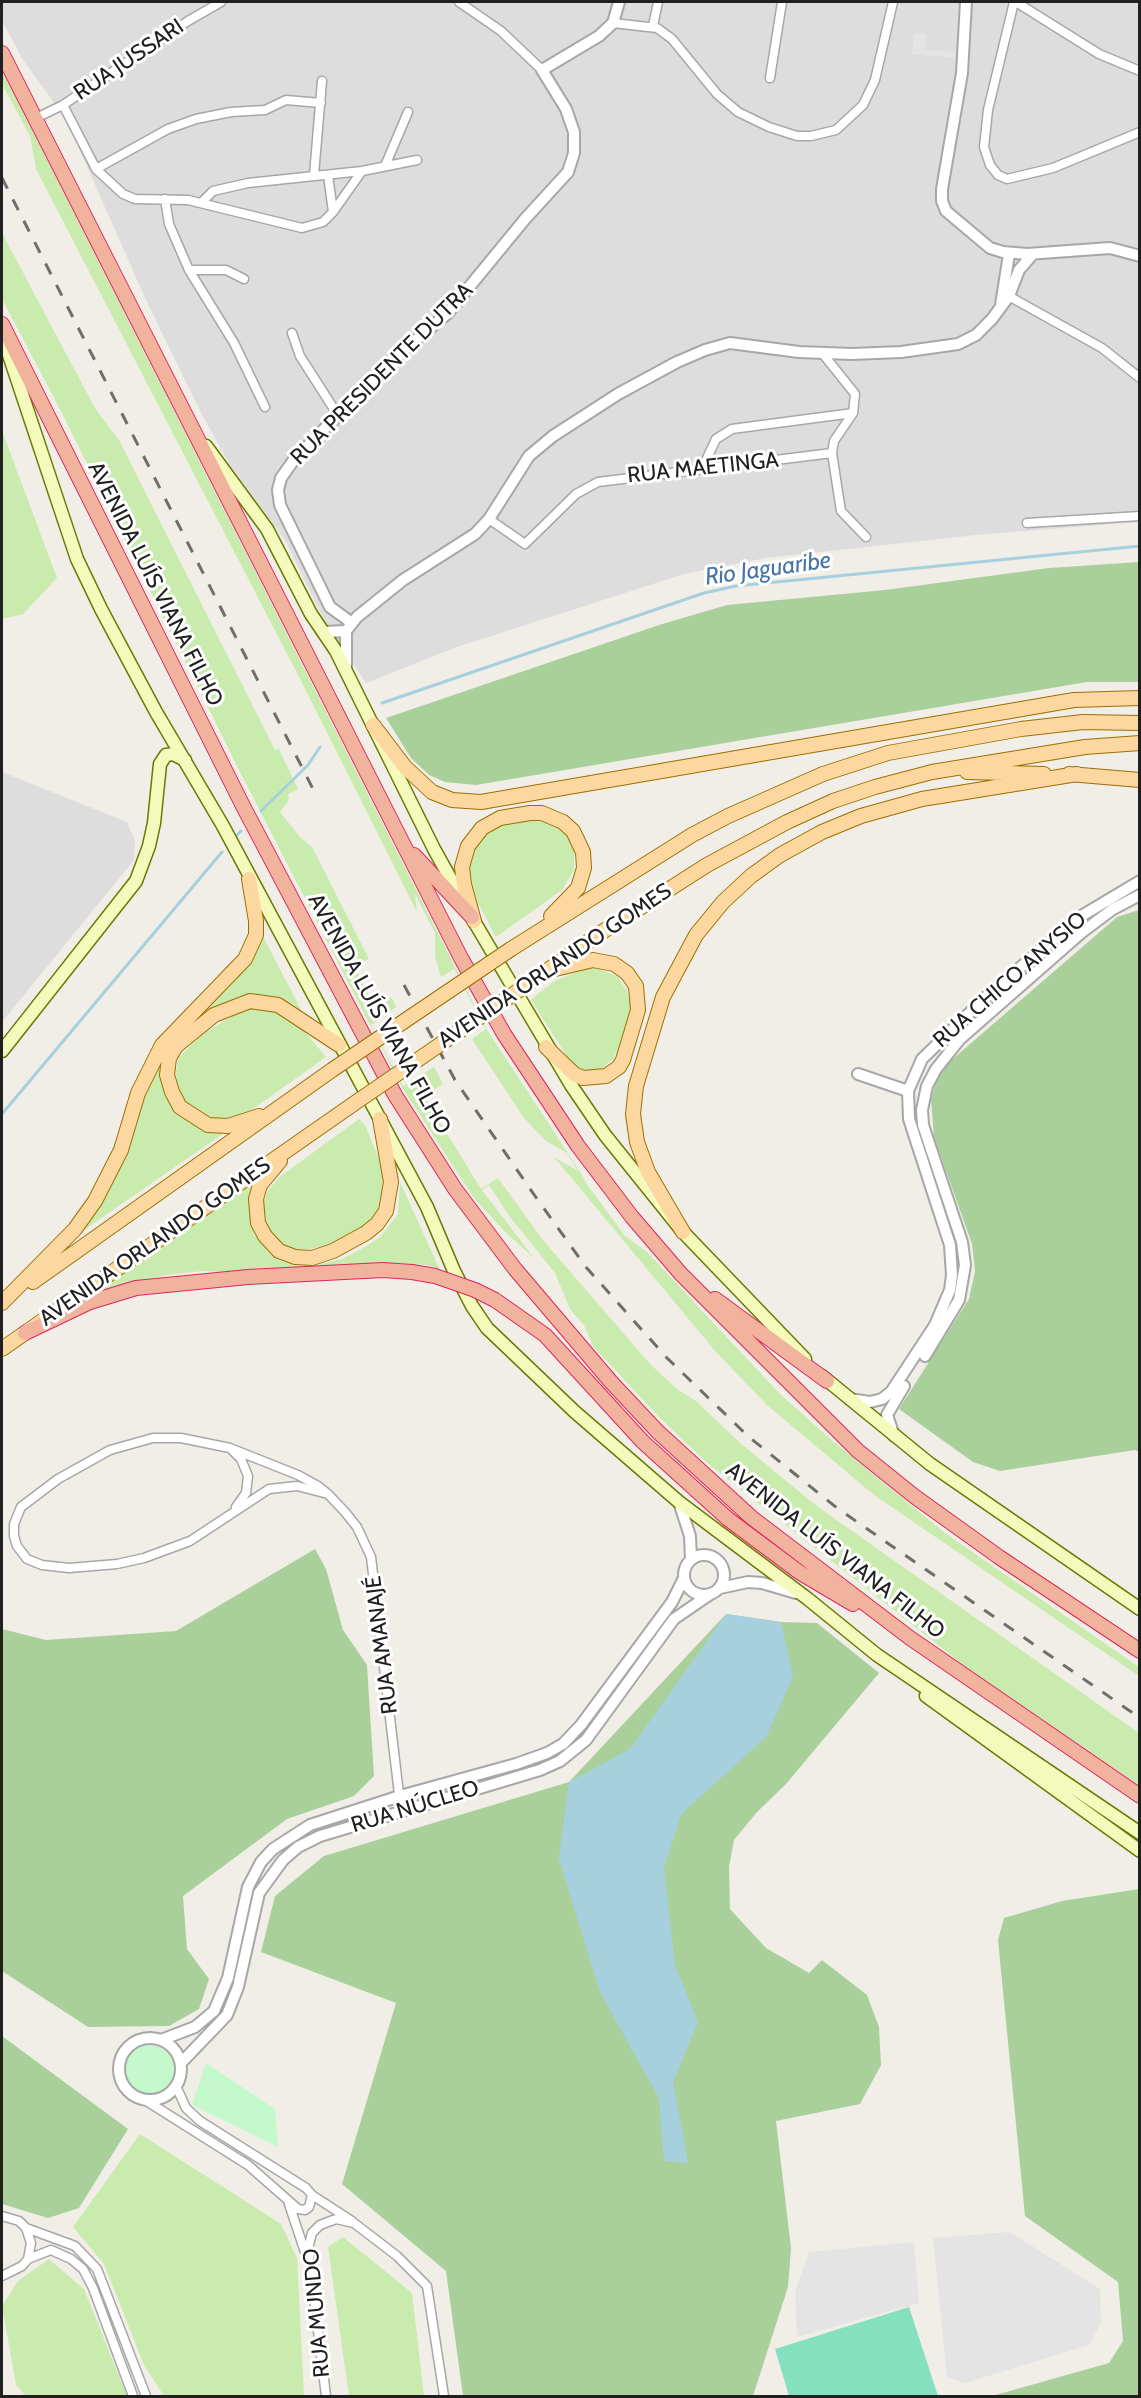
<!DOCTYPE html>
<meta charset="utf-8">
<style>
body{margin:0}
#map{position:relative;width:1141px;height:2398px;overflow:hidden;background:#f1eee7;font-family:Cabin,sans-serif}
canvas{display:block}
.frame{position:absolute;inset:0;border:3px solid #202020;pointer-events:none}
</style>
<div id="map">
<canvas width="1141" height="2398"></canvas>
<div class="frame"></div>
</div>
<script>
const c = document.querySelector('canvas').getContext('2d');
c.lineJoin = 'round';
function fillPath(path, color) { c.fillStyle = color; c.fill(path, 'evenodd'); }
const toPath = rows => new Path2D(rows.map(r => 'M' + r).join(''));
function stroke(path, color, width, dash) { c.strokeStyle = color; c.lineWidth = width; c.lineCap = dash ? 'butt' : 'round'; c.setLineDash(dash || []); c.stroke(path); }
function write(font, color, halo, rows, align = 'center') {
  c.font = font + ' Cabin,sans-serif'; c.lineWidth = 6; c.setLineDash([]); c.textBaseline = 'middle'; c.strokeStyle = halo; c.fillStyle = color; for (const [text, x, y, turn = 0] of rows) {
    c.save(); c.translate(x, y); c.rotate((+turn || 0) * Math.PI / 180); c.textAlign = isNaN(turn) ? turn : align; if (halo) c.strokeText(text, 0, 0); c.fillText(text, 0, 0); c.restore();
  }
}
const residential = toPath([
 [2,2,1139,2,1139,522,976,535,766,558,684,574,454,648,366,683,325,622,285,540,230,465,200,411,145,298,66,119,23,60,6,28,2,19],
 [2,772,127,822,135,841,134,860,2,1022]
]);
const grass = toPath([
 [2,71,487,1030,545,1118,580,1172,586,1183,625,1236,647,1252,780,1394,835,1443,945,1533,1139,1667,1139,1676,874,1495,768,1406,716,1352,554,1157,578,1171,567,1153,546,1141,524,1118,472,1039,486,1029,454,969,441,977,435,957,435,933,415,894,417,912,297,673,36,169,30,136,2,84],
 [2,233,96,410,119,440,275,750,279,749,298,789,288,794,289,800,280,812,300,837,312,847,369,959,354,966,372,1002,386,996,392,998,396,1007,371,1025,403,1086,434,1067,443,1084,424,1096,481,1189,498,1178,542,1239,650,1364,677,1389,696,1401,739,1442,818,1507,1139,1733,1139,1785,966,1667,706,1462,656,1414,593,1346,584,1325,570,1309,555,1273,510,1217,489,1185,482,1190,534,1258,503,1230,474,1198,403,1089,240,772,62,413,2,299],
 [2,431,57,578,23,614,2,619],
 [548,819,565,831,574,851,574,870,562,890,496,937,477,901,467,861,485,828,504,820],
 [259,929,306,1019,283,1003,267,996,247,996,230,1001,198,1021,179,1037,165,1060,164,1077,169,1098,187,1120,201,1127,227,1131,71,1239,88,1220,111,1183,132,1135,145,1093,165,1050,177,1034,240,973,254,954],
 [591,965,618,977,627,991,631,1008,620,1046,613,1059,596,1073,585,1074,574,1067,531,1000,553,982],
 [246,1008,266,1008,283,1016,301,1027,326,1057,250,1111,227,1119,207,1118,190,1109,178,1090,176,1071,179,1057,204,1033],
 [359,1119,365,1125,381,1164,383,1187,378,1210,359,1231,334,1244,309,1249,289,1249,273,1238,263,1224,262,1208,268,1190,281,1176],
 [257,1180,249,1211,254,1234,270,1254,280,1261,304,1267,313,1266,342,1259,365,1247,380,1237,398,1214,400,1182,440,1270,427,1265,391,1263,223,1272,203,1271,166,1275,91,1295],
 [140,2134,281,2224,297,2258,304,2396,164,2396,144,2365,104,2264,73,2227],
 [343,2237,412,2293,424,2396,349,2396,328,2247],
 [49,2259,84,2289,127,2396,26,2396,16,2385,2,2306,18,2281]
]);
const forest = toPath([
 [1139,562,1139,682,1087,682,476,785,445,782,429,775,411,758,386,718,659,625,727,605,885,590,1049,568],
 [1139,910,1139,1452,1135,1450,1000,1471,973,1462,899,1409,969,1299,975,1271,972,1244,934,1137,931,1099,936,1082,948,1063,1117,917],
 [315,1549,326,1569,343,1630,367,1665,374,1776,354,1796,287,1819,183,1896,187,1949,209,1979,199,2009,169,2026,88,2027,2,1971,2,1629,46,1640,176,1631],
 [726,1614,781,1622,817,1623,879,1673,786,1784,757,1812,734,1840,729,1867,730,1909,766,1948,809,1973,822,1960,867,1995,879,2027,881,2065,860,2104,776,2121,791,2248,788,2287,753,2396,463,2396,446,2271,342,2184,396,2003,261,1952,275,1896,324,1856,569,1782],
 [1139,1889,1139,2396,992,2396,1109,2363,1123,2341,1118,2282,1025,2216,998,1940,1004,1918,1062,1901],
 [2,2036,128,2129,79,2208,48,2218,2,2204]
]);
const park = toPath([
 '124 2070a25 25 0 1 1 50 0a25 25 0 1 1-50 0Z',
 [206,2063,275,2109,278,2147,192,2105]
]);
const pitch = toPath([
 [909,2307,938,2396,789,2396,775,2349]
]);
const parking = toPath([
 [914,33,926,33,926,50,958,52,957,58,912,54],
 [1010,2232,1100,2289,1101,2323,1089,2345,965,2383,947,2377,933,2238],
 [914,2242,919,2303,797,2337,795,2292,809,2252]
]);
const water = toPath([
 [726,1614,781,1622,793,1676,766,1737,681,1814,664,1868,675,1966,698,2022,673,2082,688,2163,664,2161,659,2098,600,1992,559,1859,569,1782,630,1749]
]);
const stream = toPath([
 [382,703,704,593,736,586,1140,546],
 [261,811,308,765,320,747],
 [236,836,241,831],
 [2,1114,222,852]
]);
const minor = toPath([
 [459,2,501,31,542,70],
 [1014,2,988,110,984,147,990,165,998,175,1007,179,1053,168,1140,132],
 [1016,2,1099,54,1140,71],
 [613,23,657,28,672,39,717,94,738,112,769,127,797,136,811,136,836,130,863,105,875,80,893,2],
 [653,26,658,2],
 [770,78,782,2],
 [63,105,96,169,123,194,135,199,188,200,302,228,323,222,333,212,328,175],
 [36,118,63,105,188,21,221,2],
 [385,166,408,112],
 [96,169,168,129,196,119,231,112,265,110,286,100,321,103],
 [314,175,322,81],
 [165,199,169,224,189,270,234,343,265,407],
 [201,203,213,191,248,183,362,171,417,160],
 [333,212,362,171],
 [189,270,226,270,244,279],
 [1005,294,1102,348,1140,378],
 [292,333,300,356,339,417],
 [823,354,855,394,853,413,834,441,832,453,841,511,866,537],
 [702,469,716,439,732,429,853,413],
 [489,519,525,544,576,494,598,482,832,453],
 [1027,523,1140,516],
 [232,1450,241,1459,248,1476,246,1493,236,1507],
 [328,1494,297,1486,269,1489,190,1541,144,1558,117,1564,69,1568,42,1565,27,1559,17,1546,14,1536,14,1524,21,1507,58,1479,110,1450,153,1438,181,1438,230,1448,298,1475,318,1486,328,1494,345,1512,357,1527,371,1557,401,1811],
 [145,2100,248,2165,298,2209,305,2210,309,2207,312,2195,306,2188,200,2121,186,2108,176,2086],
 [312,2195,352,2221],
 [289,2204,306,2255],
 [2,2216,19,2221,26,2228,31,2243,28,2259,22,2266,2,2276],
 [26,2228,75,2246,97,2269,146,2396],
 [28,2259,51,2250,71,2259,83,2269,93,2288,133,2396],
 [326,2396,308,2249,312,2233,320,2225,336,2219,354,2223,397,2256,427,2286,444,2396]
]);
const tertiary = toPath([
 [966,2,962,73,942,189,942,201,946,211,990,248,1003,252,1027,254,1110,248,1140,256],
 [1001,305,1009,254],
 [352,623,330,607,280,505,278,490,281,478,293,461,391,361,447,314,525,219,568,172,574,153,574,132,566,109,542,70,599,36,613,23,619,2],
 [324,632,346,631],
 [346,669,346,631,357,617,403,580,475,534,489,519,529,456,553,436,618,394,677,362,705,350,730,343,799,352,852,354,901,352,958,344,976,335,992,319,1009,296,1019,270,1033,254],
 [858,1074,908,1091],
 [925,1356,959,1300,965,1265,962,1242,923,1125,922,1110,927,1086,936,1069,960,1039,1081,933,1113,909,1140,895],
 [849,1399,870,1402,882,1399,891,1392,935,1325,950,1290,952,1275,950,1245,909,1119,908,1091,922,1059,987,996,1078,918,1140,881],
 [894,1436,887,1415,904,1386],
 [679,1502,690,1536,691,1560],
 '684 1575a20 20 0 1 1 40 0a20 20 0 1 1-40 0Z',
 [720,1588,748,1582,762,1583,796,1593],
 '119 2069a31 31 0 1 1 62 0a31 31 0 1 1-62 0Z',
 [161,2040,195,2027,214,2011,228,1978,248,1887,261,1862,273,1849,310,1825,400,1796,516,1764,547,1753,563,1744,581,1725,672,1602,684,1578],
 [181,2063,227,2015,238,1987,259,1893,283,1860,298,1847,320,1836,540,1770,560,1761,586,1740,674,1619,709,1595]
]);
const secondary = toPath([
 [3,337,77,559,101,609,156,712,223,826,427,1207,454,1271,472,1306,487,1328,575,1412,679,1502,808,1599,877,1655,1140,1833],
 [206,446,267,529,311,614,336,651,434,849,475,923,571,1085,605,1135,683,1232,805,1359],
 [2,1051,136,881,149,846,154,823,160,764,166,755,173,754,185,760],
 [822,1376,930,1464,1140,1609],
 [926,1696,1140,1851]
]);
const primary = toPath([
 [373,725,405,767,432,792,452,800,481,802,1074,700,1140,698],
 [967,772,1044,774],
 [1069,774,1140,780],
 [474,921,464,884,462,867,468,846,482,828,500,818,530,813,542,813,563,822,573,831,583,852,584,868,578,888,551,916],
 [511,949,692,835,728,816,823,774,888,753,1021,729,1083,722,1140,723],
 [528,984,599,934,707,865,787,822,833,801,875,787,932,772,1085,747,1140,743],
 [546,1047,574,1074,583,1078,606,1076,619,1067,623,1060,638,1010,636,986,627,973,614,964,593,960,555,969],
 [259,1116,228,1126,208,1125,180,1107,172,1092,167,1075,169,1058,176,1046,214,1015,250,1001,278,1005,339,1045],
 [280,1161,260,1185,256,1199,258,1223,265,1236,279,1251,295,1257,312,1258,333,1251,366,1233,377,1224,386,1211,391,1182,380,1119],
 [683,1232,648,1172,637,1142,633,1114,636,1086,663,997,696,935,723,902,751,876,780,855,822,832,861,816,922,799,1077,774],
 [33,1282,332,1070],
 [2,1303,75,1229,95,1201,121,1150,138,1093,162,1045,245,959,256,935,256,921,249,879],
 [2,1349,352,1105]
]);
const trunk = toPath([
 [2,53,461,958,504,1034,578,1146,632,1217,681,1274,858,1451,914,1496,999,1557,1140,1651],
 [2,324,243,806,395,1095,455,1189,515,1269,611,1382,658,1432,751,1517,910,1638,1140,1796],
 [414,855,472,917],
 [715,1299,827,1381],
 [495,1300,545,1335,643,1442,728,1519,799,1572,853,1604],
 [25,1333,90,1302,136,1288,248,1277,383,1270,412,1272]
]);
const rail = toPath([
 [2,178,313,789],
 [404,985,455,1080,535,1196,585,1266,667,1358,749,1437,837,1508,1140,1718]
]);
const primaryBridge = toPath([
 [332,1070,511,949],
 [352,1105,528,984]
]);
const trunkBridge = toPath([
 [412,1272,435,1276,475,1290,495,1300]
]);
const streetNames = [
 ["RUA JUSSARI",129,60,-34],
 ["RUA PRESIDENTE DUTRA",382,374,-45],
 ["RUA MAETINGA",703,468,-6],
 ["AVENIDA LUÍS VIANA FILHO",155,584,63],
 ["AVENIDA ORLANDO GOMES",555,966,-34],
 ["RUA CHICO ANYSIO",1010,980,-41],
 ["AVENIDA LUÍS VIANA FILHO",379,1014,61],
 ["AVENIDA ORLANDO GOMES",155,1242,-35],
 ["AVENIDA LUÍS VIANA FILHO",835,1551,38],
 ["RUA AMANAJÉ",382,1645,-97],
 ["RUA NÚCLEO",415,1807,-17],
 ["RUA MUNDO",317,2313,-95]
];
const waterNames = [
 ["Rio Jaguaribe",768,569,-8]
];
fillPath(residential, '#dedddd');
fillPath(grass, '#c9ebad');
fillPath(forest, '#a9d09b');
fillPath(park, '#c4facb');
fillPath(pitch, '#85e0c0');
fillPath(parking, '#e4e4e4');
fillPath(water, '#a7d0de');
stroke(stream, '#a7d0de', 3);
stroke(minor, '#a7a7a7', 11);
stroke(tertiary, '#a7a7a7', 14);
stroke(secondary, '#697a04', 15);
stroke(primary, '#9c6f00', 16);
stroke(trunk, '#dd265d', 16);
stroke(minor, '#fff', 8);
stroke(tertiary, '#fff', 10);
stroke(secondary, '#f4fabb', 12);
stroke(primary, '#fcd8a0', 14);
stroke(trunk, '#f2b39e', 14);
stroke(rail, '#6e6e6e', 3, [12, 12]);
stroke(primaryBridge, '#9c6f00', 16, []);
stroke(trunkBridge, '#dd265d', 16, []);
stroke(primaryBridge, '#fcd8a0', 14);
stroke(trunkBridge, '#f2b39e', 14);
write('22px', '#202020', '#fff', streetNames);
write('italic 24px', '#4875a9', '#fff', waterNames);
</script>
